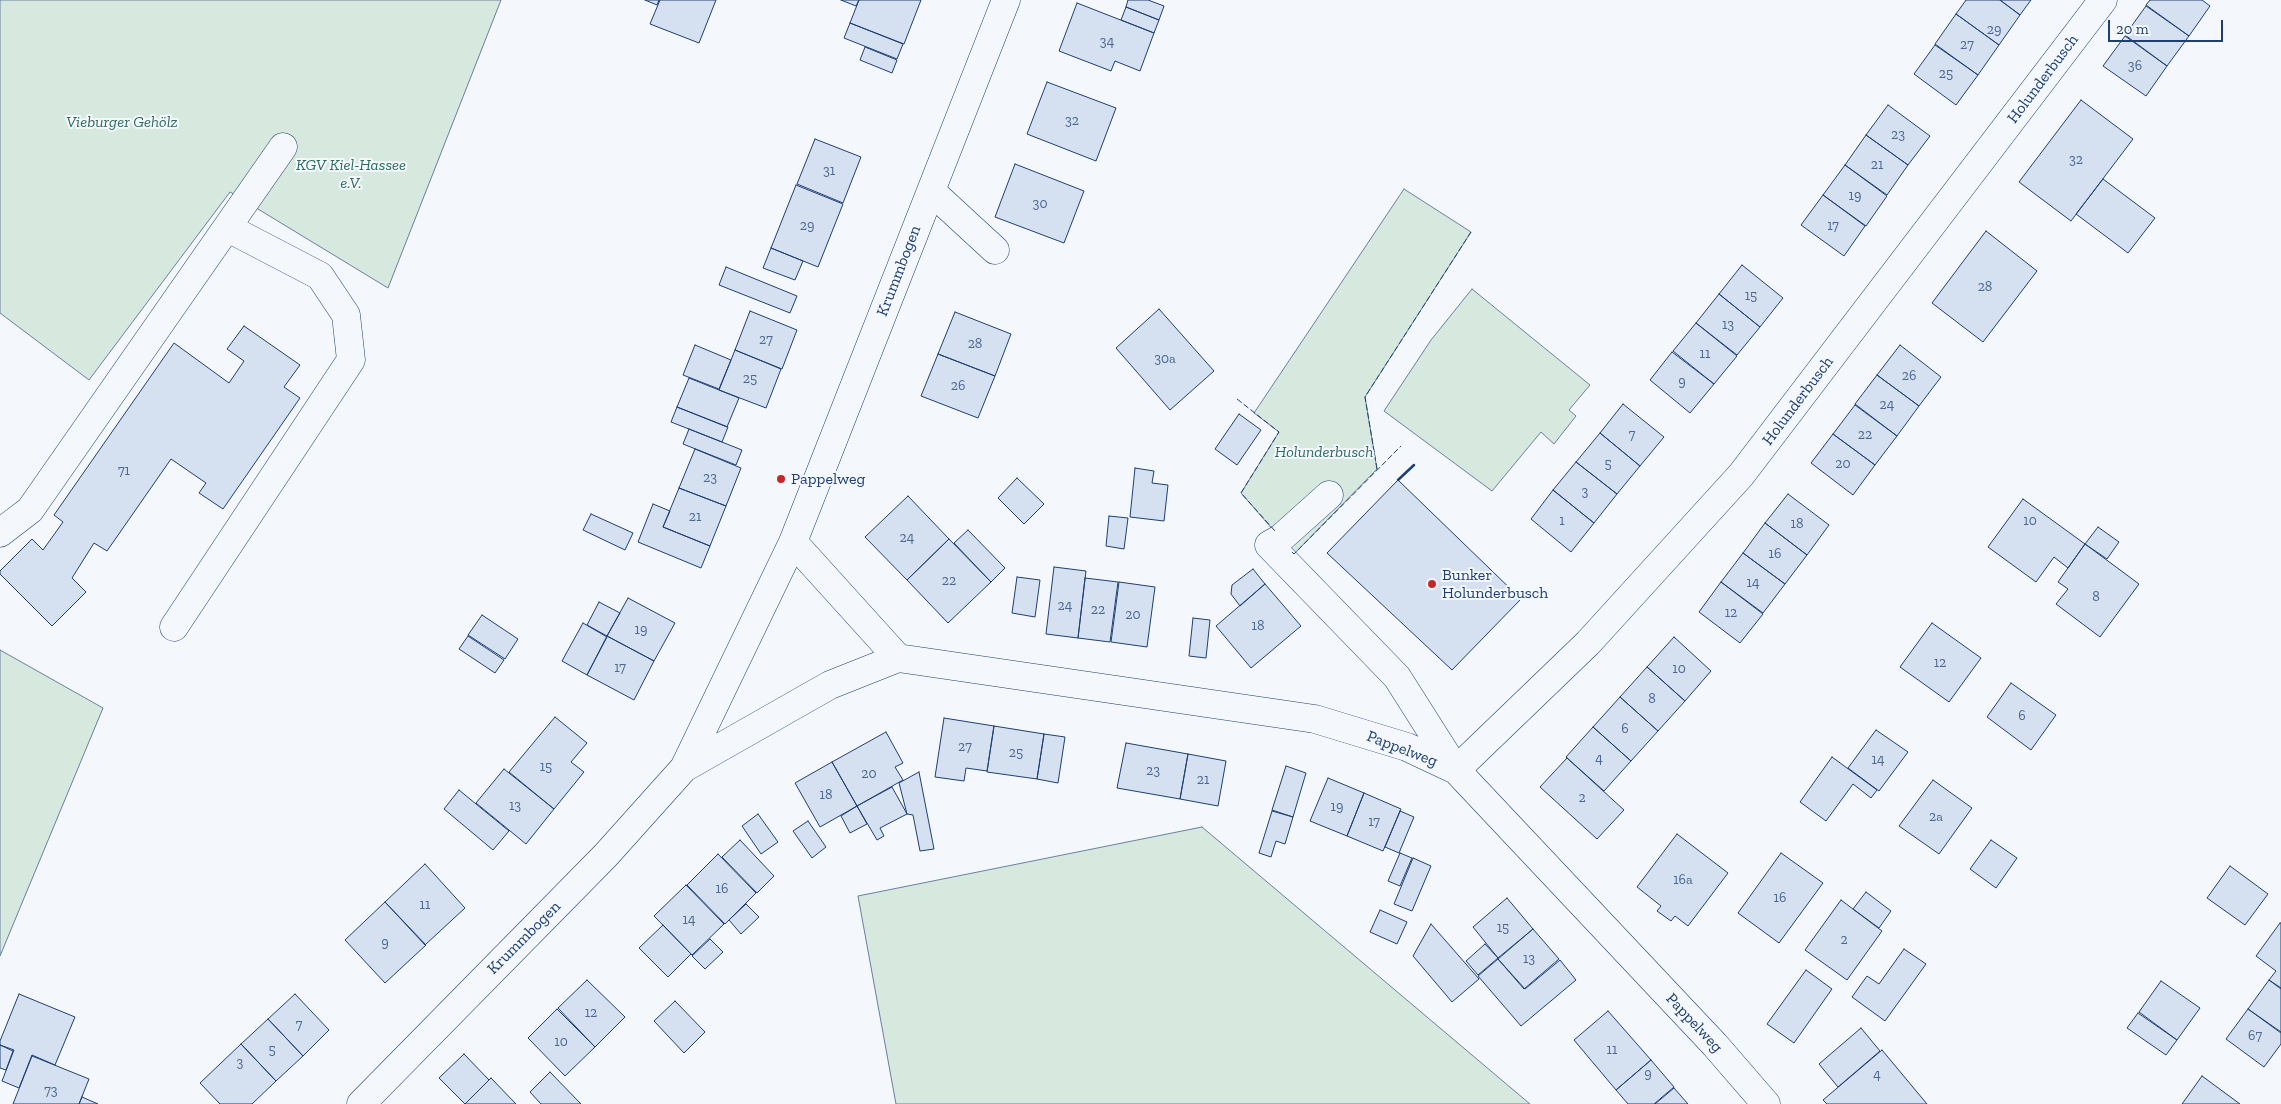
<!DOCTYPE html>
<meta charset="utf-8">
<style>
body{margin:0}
#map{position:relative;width:2281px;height:1104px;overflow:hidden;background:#f4f7fb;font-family:"Zilla Slab",serif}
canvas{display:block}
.scale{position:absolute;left:2108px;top:20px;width:115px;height:22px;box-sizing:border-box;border:2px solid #1d3f73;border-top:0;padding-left:6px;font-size:15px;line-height:18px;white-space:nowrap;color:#1d3f73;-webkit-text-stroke:4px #f4f7fb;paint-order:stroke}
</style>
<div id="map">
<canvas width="2281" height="1104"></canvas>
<div class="scale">20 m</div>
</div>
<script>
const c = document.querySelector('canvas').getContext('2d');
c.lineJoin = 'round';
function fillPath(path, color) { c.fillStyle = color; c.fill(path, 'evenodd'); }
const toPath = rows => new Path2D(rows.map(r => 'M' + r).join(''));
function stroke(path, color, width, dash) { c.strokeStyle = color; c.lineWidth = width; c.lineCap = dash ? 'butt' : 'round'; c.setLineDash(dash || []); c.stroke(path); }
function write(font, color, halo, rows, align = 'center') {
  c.font = font + ' "Zilla Slab",serif'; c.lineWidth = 4; c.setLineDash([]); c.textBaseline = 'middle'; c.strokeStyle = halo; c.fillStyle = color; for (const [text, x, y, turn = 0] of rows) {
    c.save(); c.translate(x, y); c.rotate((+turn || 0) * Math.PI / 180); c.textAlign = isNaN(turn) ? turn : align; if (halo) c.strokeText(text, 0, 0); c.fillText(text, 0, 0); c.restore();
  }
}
const green = toPath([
 [0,0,501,0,388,288,230,192,89,380,0,313,0,0],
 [1404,189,1471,232,1365,397,1377,469,1294,554,1241,493,1279,432,1254,413,1404,189],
 [1472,289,1590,385,1569,410,1576,416,1554,444,1541,432,1492,491,1384,411,1431,340,1472,289],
 [0,650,103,708,0,956,0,650],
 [1202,827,1530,1104,896,1104,858,896,1202,827]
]);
const building = toPath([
 [645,0,659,0,657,5,645,0],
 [660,0,716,0,699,43,650,24,660,0],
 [841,0,859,0,856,6,841,0],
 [859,0,921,0,904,44,850,23,859,0],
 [1128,0,1148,0,1164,6,1159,20,1126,7,1128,0],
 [1966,0,2000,0,2020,15,1999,45,1956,14,1966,0],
 [2000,0,2031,0,2020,15,2000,0],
 [2150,0,2202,0,2210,6,2189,36,2146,5,2150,0],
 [1077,3,1154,33,1140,71,1115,61,1111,71,1059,51,1077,3],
 [2146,6,2189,36,2167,66,2125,35,2146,6],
 [1126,7,1159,20,1154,33,1121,20,1126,7],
 [1956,14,1999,45,1978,75,1935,44,1956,14],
 [850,23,903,44,897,59,844,38,850,23],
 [2125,36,2167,66,2146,96,2103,66,2125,36],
 [1935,45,1978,75,1956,105,1914,74,1935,45],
 [865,47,897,60,892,73,860,60,865,47],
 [1047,82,1116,108,1096,161,1027,134,1047,82],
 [2081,100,2133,139,2071,221,2019,182,2081,100],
 [1888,105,1930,136,1908,165,1866,135,1888,105],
 [1866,135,1908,165,1887,195,1845,165,1866,135],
 [815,139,861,157,843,203,797,184,815,139],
 [1015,164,1084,191,1064,243,995,217,1015,164],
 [1845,165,1887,196,1866,226,1823,195,1845,165],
 [2103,179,2155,218,2128,253,2076,214,2103,179],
 [796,185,843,204,818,267,771,248,796,185],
 [1823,195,1865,226,1844,256,1801,225,1823,195],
 [1986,231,2037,271,1983,342,1932,303,1986,231],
 [771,248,803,261,795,280,763,268,771,248],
 [1742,265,1783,298,1760,327,1719,294,1742,265],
 [726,267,797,296,790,313,719,285,726,267],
 [1719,294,1760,327,1737,355,1696,323,1719,294],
 [1159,309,1214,371,1170,410,1116,348,1159,309],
 [750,311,797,330,782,369,735,350,750,311],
 [955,312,1011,334,995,376,938,354,955,312],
 [1696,323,1737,356,1714,384,1673,351,1696,323],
 [244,326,300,365,284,387,300,398,223,509,199,493,206,483,171,459,107,551,94,543,72,578,86,592,52,626,0,574,0,571,32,539,43,550,63,522,54,515,174,343,229,383,244,361,227,349,244,326],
 [695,345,731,360,719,389,683,375,695,345],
 [1900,345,1941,377,1919,406,1877,375,1900,345],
 [735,350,781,369,766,408,719,390,735,350],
 [1672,352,1714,384,1690,413,1650,380,1672,352],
 [938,354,995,376,978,418,921,396,938,354],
 [1877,375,1919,406,1897,436,1855,404,1877,375],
 [689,378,739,398,727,427,677,407,689,378],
 [1623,404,1664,437,1640,466,1600,433,1623,404],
 [1855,405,1897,436,1875,465,1833,434,1855,405],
 [677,407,728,427,722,442,671,422,677,407],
 [1239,414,1261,430,1237,465,1215,449,1239,414],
 [689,429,742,450,736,465,683,444,689,429],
 [1600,433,1640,466,1617,494,1576,462,1600,433],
 [1833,434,1875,465,1853,495,1811,463,1833,434],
 [695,449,741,468,726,506,679,488,695,449],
 [1576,462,1617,494,1594,523,1553,490,1576,462],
 [1135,468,1154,471,1152,483,1168,485,1164,521,1130,517,1135,468],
 [1017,478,1044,504,1024,524,998,498,1017,478],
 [1398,480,1521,599,1452,670,1327,553,1398,480],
 [679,488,726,506,710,546,663,527,679,488],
 [1553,490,1594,523,1571,552,1531,519,1553,490],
 [1788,494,1829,525,1807,555,1765,523,1788,494],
 [908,496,949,539,907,580,865,537,908,496],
 [2023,499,2085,544,2068,568,2054,557,2036,582,1988,547,2023,499],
 [653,504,670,511,663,527,710,546,701,568,638,542,653,504],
 [591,514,633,533,625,550,583,530,591,514],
 [1109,516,1128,518,1124,549,1106,546,1109,516],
 [1765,523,1807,555,1785,584,1743,553,1765,523],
 [2098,527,2119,542,2107,559,2085,544,2098,527],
 [968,530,1005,568,991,582,954,543,968,530],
 [949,539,991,582,948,623,907,580,949,539],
 [2085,544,2139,584,2100,637,2056,604,2068,589,2058,582,2085,544],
 [1743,553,1785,584,1763,613,1721,582,1743,553],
 [1054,567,1086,571,1078,638,1046,634,1054,567],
 [1253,569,1265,584,1240,606,1231,594,1232,585,1253,569],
 [1017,577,1040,580,1035,617,1012,613,1017,577],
 [1085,578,1118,582,1110,642,1078,638,1085,578],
 [1119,582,1155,587,1147,647,1111,642,1119,582],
 [1721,582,1763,614,1740,643,1699,612,1721,582],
 [1265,584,1301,626,1251,668,1216,626,1265,584],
 [628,598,675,623,654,661,607,636,628,598],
 [599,602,620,613,607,636,587,625,599,602],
 [482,615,518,639,505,659,468,635,482,615],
 [1193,618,1210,620,1206,658,1189,656,1193,618],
 [583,623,607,637,587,675,562,661,583,623],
 [1932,623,1981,658,1949,702,1900,667,1932,623],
 [468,636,504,660,495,673,459,649,468,636],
 [607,636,654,661,634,700,587,675,607,636],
 [1674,637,1711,671,1685,701,1647,667,1674,637],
 [1647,667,1685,701,1658,731,1620,697,1647,667],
 [2011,683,2056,715,2031,750,1987,717,2011,683],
 [1620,697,1658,731,1631,761,1593,727,1620,697],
 [555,717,587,743,571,762,584,772,554,809,509,772,555,717],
 [944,718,994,726,987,771,966,768,964,781,935,777,944,718],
 [994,726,1044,734,1037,779,987,772,994,726],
 [1593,727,1631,761,1604,791,1566,757,1593,727],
 [1876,730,1908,752,1879,791,1848,768,1876,730],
 [886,732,903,763,895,767,903,780,857,806,832,762,886,732],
 [1044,734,1065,737,1058,783,1037,779,1044,734],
 [1126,743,1188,754,1180,799,1117,788,1126,743],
 [1188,754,1226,761,1218,806,1180,799,1188,754],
 [1832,757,1877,790,1871,798,1853,784,1826,821,1800,802,1832,757],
 [1567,758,1624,810,1597,839,1540,787,1567,758],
 [832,762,857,806,820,827,795,783,832,762],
 [1286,766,1306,773,1293,817,1272,810,1286,766],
 [504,769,554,809,526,844,476,803,504,769],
 [919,772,934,849,920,851,913,815,907,814,899,783,919,772],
 [1328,778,1364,793,1347,836,1310,821,1328,778],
 [1933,780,1972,808,1939,854,1899,826,1933,780],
 [892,787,907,814,880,828,884,836,877,840,857,806,892,787],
 [459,790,509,831,493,850,444,809,459,790],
 [1364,793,1401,809,1383,851,1347,836,1364,793],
 [857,806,867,824,850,833,841,816,857,806],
 [1272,811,1293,817,1285,844,1276,841,1271,857,1259,853,1272,811],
 [1400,811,1414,817,1399,853,1385,847,1400,811],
 [758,814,778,842,761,854,742,826,758,814],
 [808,821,826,847,812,858,793,831,808,821],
 [1677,834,1728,873,1688,926,1675,916,1671,921,1657,911,1661,906,1637,887,1677,834],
 [740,840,774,876,757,893,722,857,740,840],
 [1991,840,2017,858,1996,888,1970,869,1991,840],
 [1400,853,1412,858,1400,886,1388,881,1400,853],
 [1781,853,1823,883,1779,943,1738,913,1781,853],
 [718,854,756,893,725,924,687,885,718,854],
 [1413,858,1431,866,1412,911,1394,904,1413,858],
 [425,864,465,908,425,945,385,902,425,864],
 [2230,866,2268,894,2245,925,2207,898,2230,866],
 [686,885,724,924,692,955,654,916,686,885],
 [1866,892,1891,911,1879,928,1853,909,1866,892],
 [1507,898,1533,929,1498,958,1473,927,1507,898],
 [1841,900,1882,931,1847,980,1805,950,1841,900],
 [385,902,426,945,385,983,345,940,385,902],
 [746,904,759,917,741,934,729,920,746,904],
 [1380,910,1407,922,1397,944,1370,932,1380,910],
 [2280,923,2281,923,2281,988,2269,980,2276,971,2256,956,2280,923],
 [1431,924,1479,979,1452,1002,1413,956,1431,924],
 [663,925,691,954,668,977,639,948,663,925],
 [1533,929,1559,959,1524,989,1498,959,1533,929],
 [710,939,723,952,705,969,692,956,710,939],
 [1485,944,1498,958,1478,975,1466,961,1485,944],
 [1904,949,1926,964,1885,1021,1852,997,1867,976,1879,984,1904,949],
 [1498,959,1525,989,1560,960,1576,980,1521,1026,1478,976,1498,959],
 [1806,970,1832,989,1794,1043,1767,1024,1806,970],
 [587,980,625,1017,595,1047,558,1008,587,980],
 [2269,980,2281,989,2281,1032,2248,1009,2269,980],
 [2161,981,2200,1008,2177,1040,2139,1012,2161,981],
 [19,994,75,1017,55,1065,32,1055,19,1088,2,1081,14,1050,0,1045,0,1041,19,994],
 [295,994,329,1030,303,1056,268,1019,295,994],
 [675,1001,705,1032,684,1053,654,1021,675,1001],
 [557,1009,595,1047,565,1076,528,1038,557,1009],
 [2248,1009,2281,1033,2281,1044,2264,1067,2226,1039,2248,1009],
 [1608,1011,1651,1060,1616,1090,1574,1040,1608,1011],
 [2138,1013,2177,1040,2166,1055,2127,1028,2138,1013],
 [268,1019,303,1056,276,1081,241,1044,268,1019],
 [1861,1028,1880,1051,1838,1087,1819,1064,1861,1028],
 [241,1044,276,1081,252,1104,220,1104,200,1083,241,1044],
 [0,1045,13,1051,6,1070,0,1068,0,1045],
 [1882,1050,1927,1104,1827,1104,1823,1100,1882,1050],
 [464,1054,489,1080,465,1104,439,1078,464,1054],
 [32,1056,89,1079,79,1104,13,1104,32,1056],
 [1651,1060,1674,1087,1654,1104,1628,1104,1616,1090,1651,1060],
 [550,1072,581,1104,541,1104,530,1092,550,1072],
 [2202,1076,2240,1104,2182,1104,2202,1076],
 [491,1078,516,1104,465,1104,491,1078],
 [1674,1088,1688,1104,1655,1104,1674,1088],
 [82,1097,98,1104,79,1104,82,1097]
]);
const minor = toPath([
 [931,191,995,250],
 [1329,495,1281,538,1269,545,1397,677,1456,770,1588,643,1741,475,2103,0],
 [0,533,30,510,283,147],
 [793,542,898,658],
 [174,627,351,360,346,315,320,276,228,228],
 [684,768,830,685,898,658,1315,719,1407,747,1456,770,1715,1045,1766,1104],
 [361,1104,606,855,684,768,793,542,1006,0]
]);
const fence = toPath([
 [1237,399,1279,432,1241,493,1275,531],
 [1377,469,1365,397,1471,232],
 [1292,552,1294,554,1401,446]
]);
const wall = toPath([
 [1398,480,1414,465]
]);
const markers = [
 [781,479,5,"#c62828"],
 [1432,584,5,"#c62828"]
];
const numberNames = [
 ["29",1994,30],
 ["34",1107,42],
 ["27",1967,45],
 ["36",2135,66],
 ["25",1946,74],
 ["32",1072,121],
 ["23",1898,135],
 ["32",2076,160],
 ["21",1877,165],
 ["31",829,171],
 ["19",1855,196],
 ["30",1040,204],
 ["29",807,226],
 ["17",1833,226],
 ["28",1985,287],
 ["15",1751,296],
 ["13",1728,325],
 ["27",766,340],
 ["28",975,344],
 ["11",1705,354],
 ["30a",1165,359],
 ["26",1909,376],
 ["25",750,379],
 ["9",1682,382],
 ["26",958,386],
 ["24",1887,405],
 ["7",1632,435],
 ["22",1865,435],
 ["5",1608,464],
 ["20",1843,464],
 ["71",124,471],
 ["23",710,478],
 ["3",1585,492],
 ["21",695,517],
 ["1",1562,521],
 ["10",2030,521],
 ["18",1797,524],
 ["24",907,538],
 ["16",1775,554],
 ["22",949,581],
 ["14",1753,583],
 ["8",2096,597],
 ["24",1065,606],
 ["22",1098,610],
 ["12",1731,613],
 ["20",1133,615],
 ["18",1258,626],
 ["19",641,630],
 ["12",1940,663],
 ["17",620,668],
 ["10",1679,669],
 ["8",1652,699],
 ["6",2022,716],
 ["6",1625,729],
 ["27",965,747],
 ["25",1016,753],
 ["4",1599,759],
 ["14",1878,760],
 ["15",546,767],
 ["23",1153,771],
 ["20",869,774],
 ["21",1203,780],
 ["18",826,795],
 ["2",1582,798],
 ["13",515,806],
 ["19",1337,807],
 ["2a",1936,817],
 ["17",1374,822],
 ["16a",1683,880],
 ["16",722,889],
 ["16",1780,898],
 ["11",425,905],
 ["14",689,920],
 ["15",1503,928],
 ["2",1844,940],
 ["9",385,943],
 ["13",1529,959],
 ["12",591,1013],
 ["7",299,1025],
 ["67",2255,1036],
 ["10",561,1042],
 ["5",272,1050],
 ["11",1612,1050],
 ["3",240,1063],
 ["9",1648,1074],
 ["4",1877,1075],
 ["73",51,1091]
];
const streetNames = [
 ["Holunderbusch",2043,79,-53],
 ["Krummbogen",899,271,-69],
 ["Holunderbusch",1798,401,-53],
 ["Pappelweg",1402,749,21],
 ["Krummbogen",524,938,-45],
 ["Pappelweg",1694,1023,47]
];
const parkNames = [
 ["Vieburger Gehölz",122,122],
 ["KGV Kiel-Hassee",351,165],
 ["e.V.",351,183],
 ["Holunderbusch",1324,452]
];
const poiNames = [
 ["Pappelweg",791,479],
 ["Bunker",1442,575],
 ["Holunderbusch",1442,593]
];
fillPath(green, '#d7e8df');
stroke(green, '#687fa3', 1);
fillPath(building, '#d5e0f0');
stroke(building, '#1d3f73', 1);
stroke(minor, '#1d3f73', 29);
stroke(minor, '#f4f7fb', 28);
stroke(fence, '#1d3f73', 1, [6, 2.5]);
stroke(wall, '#1d3f73', 2.5);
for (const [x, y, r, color] of markers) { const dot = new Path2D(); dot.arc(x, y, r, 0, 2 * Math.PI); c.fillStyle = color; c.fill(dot); stroke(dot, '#f4f7fb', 2); }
write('14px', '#4b6792', null, numberNames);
write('16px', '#1d3f73', '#f4f7fb', streetNames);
write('italic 16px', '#2c6c60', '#f4f7fb', parkNames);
write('16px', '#1d3f73', '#f4f7fb', poiNames, 'left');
</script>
